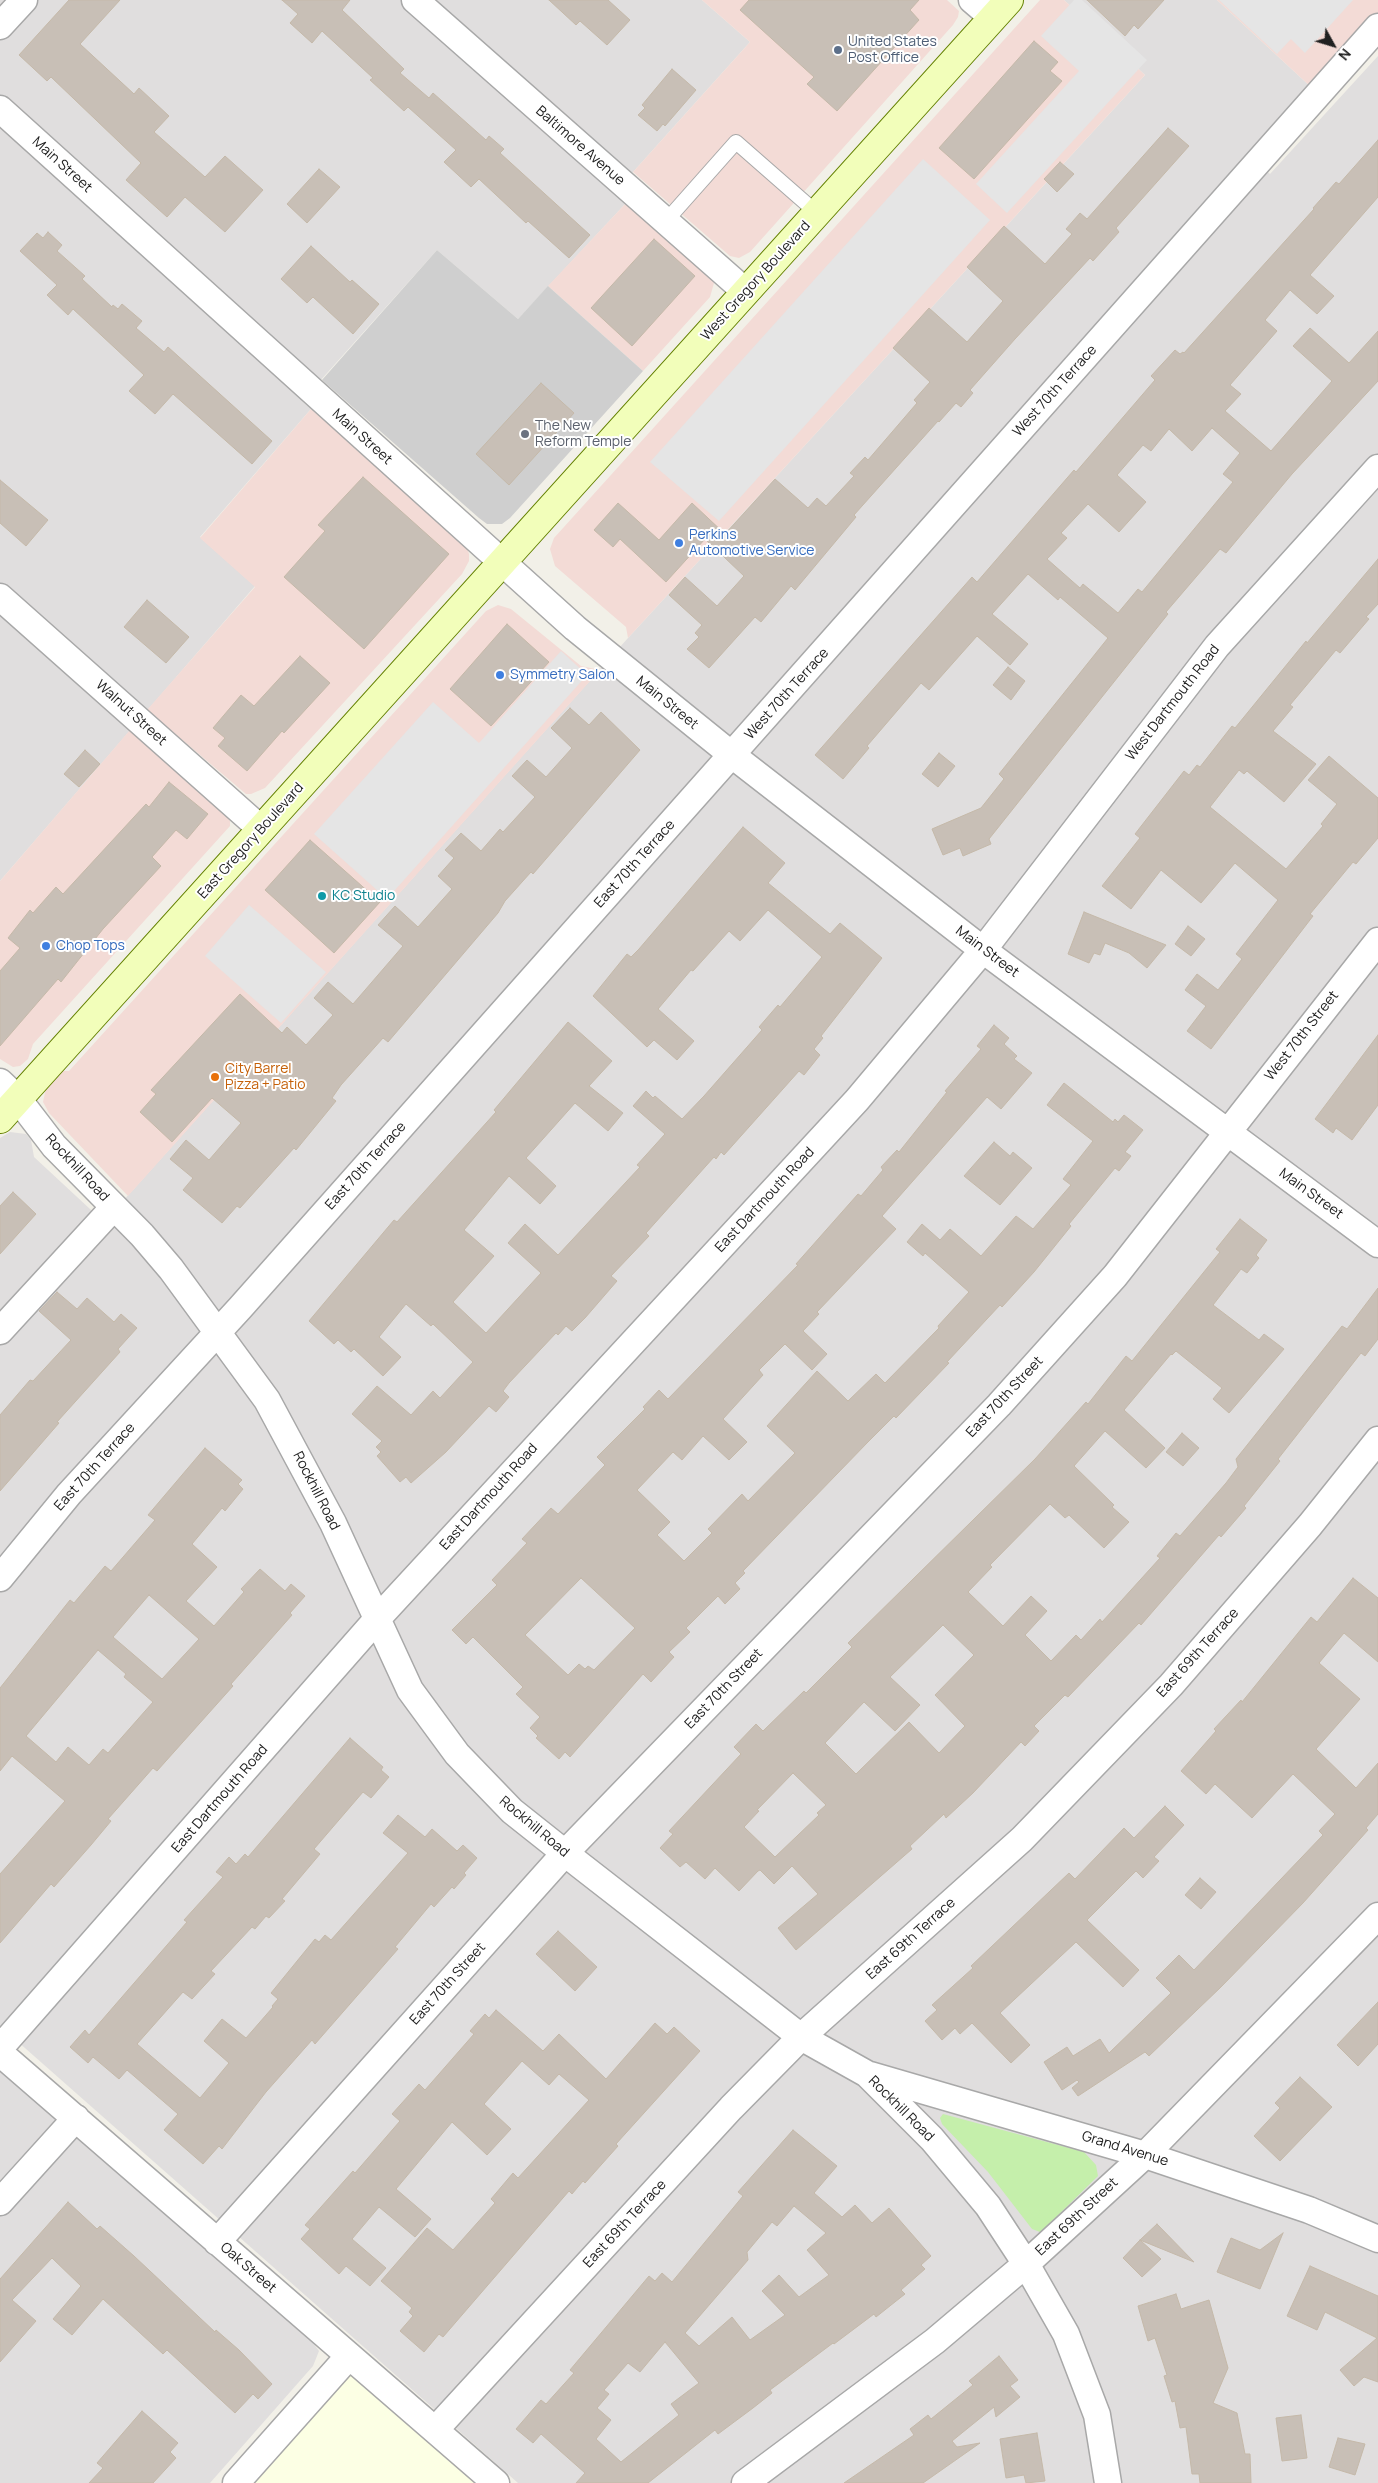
<!DOCTYPE html>
<style>
body{margin:0}
#map{position:relative;width:1378px;height:2483px;overflow:hidden;background:#f2f0e8;font-family:Manrope,sans-serif}
canvas{display:block}
.north{position:absolute;left:1308px;top:20px;width:50px;height:50px;-webkit-text-stroke:4px #fff;paint-order:stroke;rotate:129deg;font-size:14px;font-weight:700;line-height:20px;text-align:center;color:#212121}
.north::after{content:'';display:block;margin:auto;width:18px;height:22px;background:#212121;clip-path:polygon(50% 0,100% 100%,50% 72%,0 100%)}
</style>
<div id="map">
<canvas width="1378" height="2483"></canvas>
<div class="north">N</div>
</div>
<script>
const c = document.querySelector('canvas').getContext('2d');
c.lineJoin = 'round';
function fillPath(path, color) { c.fillStyle = color; c.fill(path, 'evenodd'); }
const toPath = rows => new Path2D(rows.map(r => 'M' + r).join(''));
function stroke(path, color, width, dash) { c.strokeStyle = color; c.lineWidth = width; c.lineCap = dash ? 'butt' : 'round'; c.setLineDash(dash || []); c.stroke(path); }
function write(font, color, halo, rows, align = 'center') {
  c.font = font + ' Manrope,sans-serif'; c.lineWidth = 4; c.setLineDash([]); c.textBaseline = 'middle'; c.strokeStyle = halo; c.fillStyle = color; for (const [text, x, y, turn = 0] of rows) {
    c.save(); c.translate(x, y); c.rotate((+turn || 0) * Math.PI / 180); c.textAlign = isNaN(turn) ? turn : align; if (halo) c.strokeText(text, 0, 0); c.fillText(text, 0, 0); c.restore();
  }
}
const residential = toPath([
 [0,0,702,0,750,42,616,191,627,202,518,319,437,250,302,401,311,409,200,537,255,586,0,881],
 [1064,0,1217,0,1312,88,1251,156,1270,174,1378,56,1378,2483,518,2483,0,2026,0,1138,10,1132,26,1134,31,1140,34,1157,104,1222,628,638,1145,75],
 [0,2067,310,2339,319,2351,313,2366,210,2483,0,2483]
]);
const commercial = toPath([
 [702,0,947,0,959,11,958,17,953,25,750,252,739,258,730,256,633,172,750,42],
 [1040,0,1064,0,1145,75,628,638,626,627,555,566,550,549,554,538],
 [1217,0,1378,0,1378,15,1312,88],
 [627,202,711,277,714,283,710,297,643,371,548,286],
 [311,409,465,542,469,554,469,561,462,574,265,788,251,794,246,794,147,710,255,587,200,538],
 [498,605,511,609,581,666,600,670,128,1196,49,1113,43,1102,46,1088,60,1071,69,1071,486,611],
 [130,730,225,813,230,821,230,826,33,1044,28,1059,20,1066,13,1067,0,1059,0,881]
]);
const education = toPath([
 [351,2368,483,2483,247,2483]
]);
const religious = toPath([
 [437,250,518,319,548,286,643,371,510,518,502,524,487,524,479,518,322,380]
]);
const grass = toPath([
 [943,2114,1084,2152,1096,2165,1098,2176,1046,2227,1040,2232,1032,2229,988,2172,942,2124,940,2118]
]);
const parking = toPath([
 [1074,0,1082,0,1147,60,1007,213,976,184,1079,71,1041,36],
 [1219,0,1353,0,1305,53,1291,39,1277,54],
 [923,159,990,220,719,521,650,462],
 [561,651,587,675,387,899,314,834,433,702,479,743],
 [249,905,326,972,281,1023,205,956]
]);
const building = toPath([
 [69,0,120,0,80,44,134,94,139,88,169,116,154,132,205,177,225,156,263,190,225,232,185,197,167,217,126,180,141,163,51,77,47,81,19,55,69,0],
 [282,0,350,0,342,10,404,69,400,73,429,98,433,93,486,140,489,136,504,149,500,153,590,235,569,258,528,221,526,223,479,179,471,187,444,162,456,150,408,107,404,111,370,80,373,78,322,31,312,43,290,23,298,14,282,0],
 [549,0,608,0,630,20,607,45,580,21,576,25,549,0],
 [749,0,919,0,910,10,919,20,837,111,807,84,814,77,740,10,749,0],
 [1087,0,1164,0,1138,29,1134,25,1125,36,1087,0],
 [1034,41,1058,62,1050,71,1062,81,974,179,939,148,1034,41],
 [672,69,696,90,665,126,663,124,657,131,638,115,645,108,642,105,672,69],
 [1168,128,1189,146,1116,228,1119,232,1093,261,1090,258,1015,339,970,390,973,393,961,407,956,403,939,422,938,421,854,515,856,517,795,590,791,586,761,622,755,617,709,668,687,649,699,637,695,633,702,625,669,595,685,577,717,606,744,576,705,539,666,582,620,539,613,547,594,530,618,503,659,540,692,503,725,534,775,479,808,508,817,498,826,506,854,476,850,473,865,457,868,460,917,403,914,400,930,382,893,348,929,308,967,342,1003,301,967,267,1004,226,1045,264,1072,234,1066,229,1080,213,1087,219,1168,128],
 [1378,140,1378,197,1310,275,1334,296,1317,314,1290,290,1265,320,1277,331,1230,385,1241,394,1225,411,1271,451,1332,381,1293,346,1310,328,1349,363,1378,331,1378,381,1292,474,1226,553,1220,549,1166,612,1168,614,989,839,991,844,963,856,960,848,943,855,932,829,981,808,1004,779,999,774,1108,638,1060,597,1058,600,1028,574,992,614,1028,644,1010,665,977,636,929,690,921,683,867,746,869,748,843,779,815,755,972,577,977,582,1074,470,1076,472,1155,380,1151,376,1175,350,1180,354,1183,352,1184,353,1314,209,1313,208,1336,182,1339,184,1378,140],
 [1212,428,1240,453,1223,474,1233,482,1142,592,1138,589,1118,613,1083,584,1080,588,1047,559,1067,538,1061,533,1088,504,1119,532,1146,502,1117,475,1143,445,1151,451,1169,429,1192,451,1212,428],
 [1060,162,1074,174,1057,192,1044,179,1060,162],
 [319,169,340,187,307,223,287,204,319,169],
 [48,232,62,245,57,251,85,276,82,279,112,307,113,305,118,309,122,304,142,321,136,328,164,352,168,347,272,441,252,464,173,394,155,414,129,391,144,375,73,309,68,315,47,295,57,285,20,251,37,233,43,238,48,232],
 [654,239,695,276,632,346,591,308,654,239],
 [311,246,350,282,352,280,379,304,353,334,313,297,307,303,281,279,311,246],
 [541,383,574,413,509,485,476,454,541,383],
 [363,477,449,554,364,649,284,577,325,531,318,525,363,477],
 [0,480,48,520,26,546,0,523,0,480],
 [1378,559,1378,604,1366,617,1369,619,1340,653,1336,650,1290,705,1293,707,1273,731,1316,764,1284,802,1247,771,1244,774,1239,770,1210,807,1286,869,1323,826,1321,824,1337,804,1308,780,1329,756,1378,798,1378,838,1356,864,1353,862,1310,914,1313,916,1211,1049,1187,1031,1206,1006,1185,990,1197,974,1218,990,1242,959,1236,954,1278,900,1235,863,1201,903,1161,870,1131,909,1102,886,1140,838,1135,834,1184,771,1189,775,1197,765,1200,767,1232,726,1235,728,1306,641,1307,643,1378,559],
 [147,600,189,637,166,663,124,627,147,600],
 [507,624,549,662,491,726,450,689,507,624],
 [300,656,330,683,284,733,282,731,247,771,218,746,225,738,213,728,241,695,254,706,300,656],
 [1008,667,1025,681,1011,700,993,685,1008,667],
 [570,708,589,725,601,712,640,750,533,874,531,872,505,901,498,913,388,1042,383,1038,341,1085,332,1098,336,1101,296,1150,294,1148,240,1208,237,1206,222,1223,183,1190,193,1178,170,1159,186,1140,209,1160,241,1123,212,1098,172,1142,140,1112,156,1094,151,1090,240,994,282,1033,287,1027,306,1045,333,1015,314,998,328,982,353,1004,403,946,378,925,395,906,418,927,452,889,438,876,454,858,445,850,461,833,481,851,500,829,503,832,535,797,512,776,527,760,546,777,572,748,551,728,570,708],
 [85,750,100,764,79,787,64,774,85,750],
 [939,753,955,766,938,787,922,774,939,753],
 [169,782,208,814,187,839,176,830,152,857,161,866,103,929,61,982,58,979,0,1046,0,971,20,948,8,938,30,910,33,913,56,887,63,894,146,804,149,807,169,782],
 [743,827,785,863,768,883,830,934,840,923,882,958,821,1036,823,1038,814,1049,820,1055,804,1075,799,1071,724,1155,721,1152,716,1159,714,1157,646,1233,649,1236,611,1276,617,1281,585,1318,572,1331,566,1326,558,1335,556,1333,509,1383,503,1391,509,1397,496,1412,489,1406,446,1452,411,1483,406,1477,400,1482,377,1456,381,1452,376,1447,382,1441,352,1414,377,1386,411,1415,433,1391,440,1398,473,1362,433,1324,431,1326,406,1304,379,1337,401,1357,383,1376,354,1349,351,1352,338,1340,334,1344,309,1321,394,1220,397,1222,496,1112,494,1110,568,1022,612,1061,589,1086,623,1113,608,1131,575,1103,526,1158,556,1186,540,1204,509,1176,464,1230,494,1256,453,1302,486,1333,541,1273,508,1243,525,1224,558,1255,640,1167,637,1165,665,1134,633,1106,646,1091,653,1098,655,1096,682,1119,704,1096,762,1030,759,1027,778,1005,780,1007,822,957,768,910,740,941,729,931,693,971,691,970,658,1009,694,1041,677,1060,654,1040,647,1047,593,996,627,954,631,957,639,949,743,827],
 [310,840,380,902,334,953,265,890,310,840],
 [1084,912,1166,945,1147,968,1129,953,1105,943,1100,955,1094,953,1089,963,1068,954,1084,912],
 [1188,926,1205,939,1191,956,1175,944,1188,926],
 [994,1025,1009,1038,1004,1044,1017,1056,1014,1059,1032,1073,1001,1109,987,1097,882,1216,896,1229,817,1312,819,1314,803,1331,827,1354,812,1370,785,1344,759,1370,763,1375,723,1419,747,1442,729,1460,703,1436,682,1460,673,1452,637,1490,670,1522,657,1535,684,1561,712,1533,708,1529,742,1494,748,1501,795,1453,767,1426,817,1371,848,1401,876,1374,885,1383,939,1328,938,1326,969,1292,925,1253,923,1256,907,1242,922,1224,940,1240,950,1229,981,1256,1016,1216,1033,1229,1071,1185,1063,1179,1093,1141,1047,1105,1064,1083,1113,1122,1115,1119,1118,1122,1124,1115,1143,1130,1125,1152,1131,1156,1119,1171,1115,1168,1069,1224,1071,1226,1034,1272,1002,1307,1000,1305,947,1362,949,1363,896,1418,894,1416,867,1443,743,1571,745,1573,735,1583,740,1589,725,1604,718,1596,686,1628,690,1632,669,1652,674,1657,651,1682,643,1674,570,1757,565,1752,559,1759,536,1738,538,1736,530,1728,540,1717,516,1694,523,1687,473,1637,466,1644,452,1630,497,1585,492,1580,527,1543,522,1539,551,1508,558,1514,605,1465,597,1457,645,1409,643,1407,659,1390,668,1399,798,1265,796,1264,858,1194,861,1196,883,1170,881,1167,897,1150,899,1152,947,1092,945,1091,981,1049,977,1046,994,1025],
 [581,1578,635,1628,594,1670,588,1666,585,1669,579,1664,568,1675,525,1635,581,1578],
 [1378,1035,1378,1105,1352,1140,1336,1128,1333,1133,1315,1119,1378,1035],
 [994,1142,1010,1156,1013,1152,1032,1168,1000,1205,964,1176,994,1142],
 [13,1192,36,1214,0,1254,0,1206,13,1192],
 [1240,1219,1267,1240,1256,1255,1259,1258,1247,1273,1241,1269,1213,1305,1259,1340,1264,1334,1284,1349,1229,1413,1213,1399,1222,1388,1176,1351,1172,1355,1171,1354,1124,1410,1165,1448,1146,1468,1105,1431,1074,1466,1114,1505,1112,1507,1129,1522,1104,1548,1069,1515,1065,1518,1050,1504,990,1565,992,1567,968,1592,1003,1626,1031,1596,1047,1611,1025,1635,1051,1661,1076,1635,1081,1640,1100,1619,1102,1622,1160,1558,1157,1556,1176,1533,1180,1536,1226,1483,1238,1467,1236,1459,1342,1326,1347,1329,1378,1288,1378,1339,1365,1356,1361,1353,1278,1459,1280,1461,1244,1506,1246,1508,1221,1537,1219,1535,1141,1625,1139,1623,1068,1697,1065,1695,1034,1726,1039,1731,1025,1746,1021,1742,973,1793,946,1818,944,1814,910,1846,912,1849,796,1950,778,1928,818,1894,792,1866,774,1884,760,1870,758,1871,739,1891,715,1868,705,1879,686,1862,680,1867,660,1848,673,1834,669,1831,741,1754,734,1747,756,1724,763,1731,804,1691,806,1693,852,1647,848,1643,1035,1459,1086,1402,1088,1404,1126,1356,1132,1361,1220,1252,1216,1249,1240,1219],
 [943,1625,974,1655,935,1695,965,1726,939,1753,909,1722,856,1774,825,1743,864,1702,895,1731,920,1705,890,1677,943,1625],
 [793,1773,826,1805,817,1813,819,1815,775,1857,744,1827,759,1811,757,1810,793,1773],
 [57,1292,77,1309,87,1298,114,1322,121,1314,137,1328,118,1349,120,1352,57,1422,59,1423,0,1491,0,1415,30,1380,33,1381,71,1340,39,1311,57,1292],
 [1182,1433,1199,1448,1183,1466,1166,1452,1182,1433],
 [205,1448,242,1480,238,1484,243,1489,225,1511,222,1508,192,1544,217,1567,186,1601,214,1626,244,1592,241,1589,260,1569,285,1591,291,1584,305,1596,290,1613,292,1615,231,1684,233,1686,157,1771,153,1768,108,1819,111,1821,91,1845,54,1887,51,1884,0,1943,0,1874,65,1801,12,1756,0,1771,0,1688,70,1600,74,1603,105,1566,111,1571,155,1520,148,1515,205,1448],
 [149,1595,199,1639,162,1679,113,1637,149,1595],
 [98,1650,126,1674,124,1677,153,1702,108,1753,103,1749,89,1765,68,1747,56,1762,26,1736,98,1650],
 [1353,1578,1378,1598,1378,1662,1344,1633,1319,1663,1360,1699,1316,1749,1356,1788,1378,1763,1378,1814,1366,1828,1368,1830,1303,1903,1221,1987,1149,2056,1145,2052,1078,2096,1072,2088,1079,2082,1077,2080,1062,2090,1044,2062,1067,2047,1073,2056,1100,2039,1109,2053,1171,1993,1156,1978,1179,1955,1194,1970,1323,1835,1319,1831,1335,1814,1293,1774,1252,1818,1215,1784,1206,1794,1181,1771,1216,1731,1214,1729,1241,1700,1242,1702,1311,1617,1317,1622,1353,1578],
 [350,1738,383,1767,381,1770,389,1777,371,1798,363,1792,314,1849,320,1854,282,1899,285,1901,269,1918,266,1916,255,1929,252,1927,211,1971,215,1974,192,1999,183,1992,137,2044,200,2098,229,2063,204,2041,222,2019,246,2038,273,2007,272,2006,278,1999,271,1993,315,1939,319,1942,325,1935,331,1940,408,1853,383,1833,398,1815,425,1837,432,1829,457,1851,463,1845,477,1858,464,1873,466,1875,454,1889,452,1887,434,1907,431,1904,395,1947,398,1949,315,2044,312,2040,266,2092,222,2149,219,2146,203,2164,164,2130,178,2114,127,2070,119,2079,93,2057,88,2063,70,2047,85,2030,89,2035,187,1922,184,1920,223,1877,216,1872,229,1857,236,1864,245,1854,248,1857,350,1738],
 [1165,1806,1184,1825,1154,1857,1159,1861,1143,1878,1136,1871,1087,1920,1139,1970,1123,1987,1076,1942,1000,2013,1030,2045,1011,2063,972,2023,960,2034,955,2028,942,2040,925,2021,937,2010,932,2005,973,1968,971,1966,1069,1873,1075,1879,1124,1828,1134,1838,1165,1806],
 [1200,1878,1216,1892,1201,1909,1185,1895,1200,1878],
 [558,1931,597,1967,575,1991,536,1954,558,1931],
 [1378,2002,1378,2044,1358,2066,1337,2045,1378,2002],
 [496,2010,543,2051,559,2034,606,2079,655,2023,667,2034,674,2027,700,2051,616,2144,618,2146,585,2183,583,2181,572,2194,569,2191,443,2337,439,2334,424,2352,400,2331,413,2316,409,2312,412,2308,381,2281,427,2228,453,2250,495,2203,491,2199,513,2173,518,2178,589,2100,559,2074,549,2085,522,2061,484,2104,511,2129,487,2155,452,2122,396,2189,431,2219,415,2237,379,2207,352,2239,386,2268,370,2286,346,2266,339,2274,301,2239,310,2229,305,2225,353,2171,355,2173,400,2121,392,2114,419,2084,425,2090,474,2034,470,2031,485,2014,489,2018,496,2010],
 [1300,2077,1332,2107,1280,2161,1254,2136,1280,2108,1275,2103,1300,2077],
 [793,2130,837,2166,814,2193,842,2217,855,2205,872,2223,889,2208,931,2256,921,2265,925,2269,901,2290,905,2294,876,2317,874,2314,834,2344,833,2343,770,2390,772,2393,753,2408,718,2434,715,2430,648,2483,576,2483,585,2473,541,2434,533,2443,516,2429,541,2400,546,2404,574,2373,570,2370,649,2276,655,2281,662,2273,672,2282,743,2196,738,2192,793,2130],
 [794,2206,826,2233,807,2250,829,2275,799,2297,779,2275,762,2291,785,2315,750,2340,732,2317,699,2346,685,2333,748,2260,747,2252,772,2222,777,2226,794,2206],
 [665,2342,699,2383,671,2404,679,2415,621,2462,596,2439,611,2420,597,2408,609,2394,604,2390,628,2363,640,2372,665,2342],
 [68,2202,97,2229,100,2226,134,2256,215,2332,216,2330,239,2350,272,2384,258,2399,253,2394,235,2413,167,2350,163,2354,103,2299,72,2335,53,2319,81,2286,52,2258,12,2300,36,2321,0,2362,0,2279,68,2202],
 [1157,2224,1194,2262,1140,2240,1157,2224],
 [1283,2233,1260,2289,1217,2272,1231,2238,1260,2250,1283,2233],
 [1140,2240,1161,2259,1142,2277,1123,2258,1140,2240],
 [1310,2266,1378,2296,1378,2382,1364,2377,1354,2386,1340,2370,1377,2338,1325,2312,1317,2330,1287,2316,1310,2266],
 [1176,2294,1181,2309,1209,2300,1228,2368,1213,2403,1237,2413,1245,2454,1250,2454,1251,2483,1200,2483,1199,2474,1192,2474,1186,2427,1180,2428,1175,2401,1172,2402,1164,2376,1167,2375,1155,2338,1148,2341,1138,2306,1176,2294],
 [999,2356,1018,2380,1010,2386,1020,2397,996,2417,994,2407,952,2441,957,2447,980,2443,923,2483,844,2483,914,2435,910,2429,928,2415,931,2419,973,2385,969,2381,999,2356],
 [142,2411,178,2443,170,2452,176,2458,153,2483,89,2483,103,2468,97,2463,142,2411],
 [1301,2415,1307,2458,1282,2461,1276,2418,1301,2415],
 [1037,2433,1045,2481,1026,2483,1024,2475,1006,2478,1000,2439,1037,2433],
 [1338,2438,1365,2444,1355,2475,1329,2467,1338,2438]
]);
const service = toPath([
 [666,221,736,142,817,213]
]);
const minor = toPath([
 [415,0,746,292],
 [972,0,993,18],
 [0,26,24,0],
 [0,109,575,628,732,755,983,950,1378,1244],
 [0,597,261,829],
 [0,1082,18,1099,54,1146,142,1235,171,1269,267,1400,333,1523,410,1690,457,1754,512,1811,580,1865,801,2037,867,2074,932,2139,988,2206,1026,2264,1066,2334,1097,2415,1108,2483],
 [0,1331,114,1207],
 [0,1578,69,1494,240,1308,1378,27],
 [0,2048,378,1618,857,1100,983,950,1217,646,1378,468],
 [0,2053,496,2483],
 [870,2075,1145,2155,1309,2210,1378,2239],
 [0,2202,76,2118],
 [217,2242,565,1853,999,1405,1115,1276,1378,941],
 [435,2430,731,2108,801,2037,1022,1839,1171,1685,1310,1525,1378,1440],
 [236,2483,349,2356],
 [745,2483,935,2341,1026,2264,1145,2155,1378,1916]
]);
const secondary = toPath([
 [0,1119,1009,0]
]);
const markers = [
 [838,50,5,"#5c6f8a"],
 [525,434,5,"#6b7280"],
 [679,543,5,"#3f7fe0"],
 [500,675,5,"#3f7fe0"],
 [322,896,5,"#0f9aa8"],
 [46,946,5,"#3f7fe0"],
 [215,1077,5,"#e8710a"]
];
const serviceNames = [
 ["United States",848,42],
 ["Post Office",848,58]
];
const streetNames = [
 ["Baltimore Avenue",580,146,41],
 ["Main Street",62,165,42],
 ["West Gregory Boulevard",756,281,-48],
 ["West 70th Terrace",1055,391,-48],
 ["Main Street",362,437,42],
 ["West 70th Terrace",787,694,-48],
 ["Main Street",667,703,39],
 ["West Dartmouth Road",1173,703,-52],
 ["Walnut Street",131,713,42],
 ["East Gregory Boulevard",251,841,-48],
 ["East 70th Terrace",635,864,-48],
 ["Main Street",987,952,37],
 ["West 70th Street",1302,1036,-52],
 ["East 70th Terrace",366,1166,-48],
 ["Rockhill Road",77,1168,47],
 ["Main Street",1311,1194,36],
 ["East Dartmouth Road",765,1200,-47],
 ["East 70th Street",1005,1397,-47],
 ["East 70th Terrace",95,1467,-48],
 ["Rockhill Road",316,1491,63],
 ["East Dartmouth Road",489,1497,-48],
 ["East 69th Terrace",1198,1653,-48],
 ["East 70th Street",724,1689,-46],
 ["East Dartmouth Road",220,1799,-49],
 ["Rockhill Road",534,1827,40],
 ["East 69th Terrace",911,1939,-42],
 ["East 70th Street",448,1984,-48],
 ["Rockhill Road",901,2109,45],
 ["Grand Avenue",1125,2149,17],
 ["East 69th Street",1077,2217,-43],
 ["East 69th Terrace",625,2224,-47],
 ["Oak Street",248,2268,41]
];
const worshipNames = [
 ["The New",535,426],
 ["Reform Temple",535,442]
];
const shopNames = [
 ["Perkins",689,535],
 ["Automotive Service",689,551],
 ["Symmetry Salon",510,675],
 ["Chop Tops",56,946]
];
const cultureNames = [
 ["KC Studio",332,896]
];
const foodNames = [
 ["City Barrel",225,1069],
 ["Pizza + Patio",225,1085]
];
fillPath(residential, '#e0dede');
fillPath(commercial, '#f3dbd6');
fillPath(education, '#fcffe4');
fillPath(religious, '#cfcfcf');
fillPath(grass, '#c5efab');
fillPath(parking, '#e5e5e5');
fillPath(building, '#c8bfb6');
stroke(building, '#c5b9a9', 1);
stroke(service, '#a8a8a8', 16);
stroke(minor, '#a8a8a8', 29);
stroke(secondary, '#648100', 30);
stroke(service, '#fff', 14);
stroke(minor, '#fff', 26);
stroke(secondary, '#f2feba', 28);
for (const [x, y, r, color] of markers) { const dot = new Path2D(); dot.arc(x, y, r, 0, 2 * Math.PI); c.fillStyle = color; c.fill(dot); stroke(dot, '#fff', 2); }
write('14px', '#4e5e75', '#fff', serviceNames, 'left');
write('14px', '#212121', '#fff', streetNames);
write('14px', '#5b616d', '#fff', worshipNames, 'left');
write('14px', '#366cbe', '#fff', shopNames, 'left');
write('14px', '#0d838f', '#fff', cultureNames, 'left');
write('14px', '#c56008', '#fff', foodNames, 'left');
</script>
